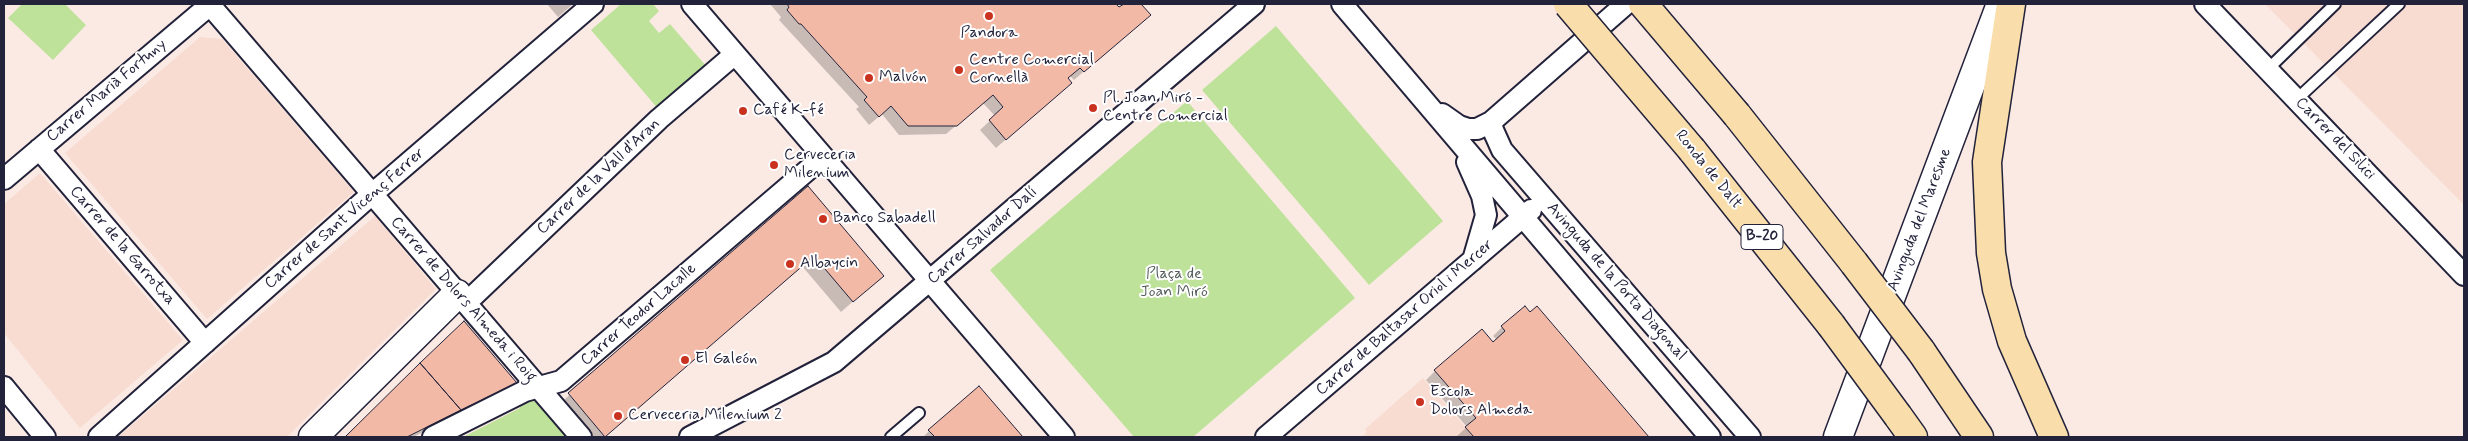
<!DOCTYPE html>
<meta charset="utf-8">
<style>
body{margin:0}
#map{position:relative;width:2468px;height:441px;overflow:hidden;background:#fbeae4;font-family:Mynerve,sans-serif}
canvas{display:block}
.frame{position:absolute;inset:0;border:5px solid #22223b;pointer-events:none}
</style>
<div id="map">
<canvas width="2468" height="441"></canvas>
<div class="frame"></div>
</div>
<script>
const c = document.querySelector('canvas').getContext('2d');
c.lineJoin = 'round';
function fillPath(path, color) { c.fillStyle = color; c.fill(path, 'evenodd'); }
const toPath = rows => new Path2D(rows.map(r => 'M' + r).join(''));
function stroke(path, color, width, dash) { c.strokeStyle = color; c.lineWidth = width; c.lineCap = dash ? 'butt' : 'round'; c.setLineDash(dash || []); c.stroke(path); }
function write(font, color, halo, rows, align = 'center') {
  c.font = font + ' Mynerve,sans-serif'; c.lineWidth = 4; c.setLineDash([]); c.textBaseline = 'middle'; c.strokeStyle = halo; c.fillStyle = color; for (const [text, x, y, turn = 0] of rows) {
    c.save(); c.translate(x, y); c.rotate((+turn || 0) * Math.PI / 180); c.textAlign = isNaN(turn) ? turn : align; if (halo) c.strokeText(text, 0, 0); c.fillText(text, 0, 0); c.restore();
  }
}
const built = toPath([
 [2265,4,2464,4,2464,205],
 [200,37,222,39,354,192,207,319,65,153],
 [40,173,183,340,80,428,4,333,4,204],
 [375,216,436,289,287,437,118,437],
 [1423,378,1474,437,1361,437,1367,432,1365,429]
]);
const green = toPath([
 [22,4,65,4,86,25,53,60,8,18],
 [621,4,653,4,659,11,649,21,659,33,670,24,707,67,659,110,591,30],
 [1276,26,1443,221,1369,285,1202,90],
 [1187,101,1355,298,1193,437,1134,437,990,270],
 [536,398,573,437,463,437,520,408,518,403]
]);
const shadow = toPath([
 [547,4,573,4,558,17],
 [770,4,1115,4,1119,9,1125,4,1140,4,1149,15,1074,80,1070,76,1061,92,996,148,980,130,995,116,983,103,946,134,899,135,882,114,869,125,856,109,859,107,779,20,781,17],
 [808,188,882,276,841,312,802,266,604,437,585,437,558,405],
 [1537,308,1647,437,1457,436,1467,427,1426,380,1435,371,1493,343,1497,340,1493,336,1502,327],
 [464,323,515,383,508,390,413,437,347,437],
 [979,388,1021,437,923,437,929,431]
]);
const building = toPath([
 [787,4,1116,4,1119,7,1124,4,1141,4,1151,15,1084,72,1080,68,1068,78,1072,83,1006,140,989,120,1003,107,993,95,957,126,908,126,891,106,879,117,864,100,867,97,801,24,799,24,787,10,789,7,787,4],
 [808,186,884,276,853,302,814,256,605,437,568,393,808,186],
 [1525,306,1530,312,1537,306,1649,437,1474,437,1465,427,1476,418,1434,370,1482,329,1493,342,1505,331,1501,326,1525,306],
 [464,321,517,383,461,410,420,363,464,321],
 [420,363,461,410,407,437,345,437,420,363],
 [979,386,1023,437,935,437,928,430,979,386]
]);
const lane = toPath([
 [2268,69,2335,4],
 [2297,99,2399,4],
 [891,437,919,413]
]);
const street = toPath([
 [209,4,581,437],
 [692,4,1064,437],
 [1342,4,1710,437],
 [1626,4,1491,122,1493,130,1502,150,1750,437],
 [2205,4,2464,275],
 [1442,114,1459,126,1468,129,1477,129,1491,122],
 [39,149,205,343],
 [1467,162,1482,196,1486,215,1473,260],
 [4,179,211,4],
 [466,303,659,119,735,54],
 [4,387,45,437],
 [99,437,363,202,593,4],
 [433,437,525,391,561,381,823,157],
 [690,437,834,362,1254,4],
 [1266,437,1531,210]
]);
const secondary = toPath([
 [313,437,457,294],
 [1838,437,2001,4]
]);
const highway = toPath([
 [2011,4,1987,162,1991,253,1997,289,2012,341,2054,437],
 [1737,115,1854,263],
 [1692,150,1831,325],
 [1921,351,1979,437],
 [1898,416,1913,437]
]);
const highwayBridge = toPath([
 [1568,4,1692,150],
 [1643,4,1737,115],
 [1854,263,1921,351],
 [1831,325,1898,416]
]);
const markers = [
 [989,16,5,"#c8321e"],
 [959,70,5,"#c8321e"],
 [869,78,5,"#c8321e"],
 [1093,108,5,"#c8321e"],
 [743,111,5,"#c8321e"],
 [774,165,5,"#c8321e"],
 [823,219,5,"#c8321e"],
 [790,264,5,"#c8321e"],
 [685,360,5,"#c8321e"],
 [1420,402,5,"#c8321e"],
 [618,416,5,"#c8321e"]
];
const shields = [
 [1762,237,42]
];
const shieldNames = [
 ["B-20",1762,237]
];
const poiNames = [
 ["Pandora",989,34,"center"],
 ["Centre Comercial",969,61],
 ["Cornellà",969,79],
 ["Malvón",879,78],
 ["Pl. Joan Miró -",1103,99],
 ["Centre Comercial",1103,117],
 ["Café K-fé",753,111],
 ["Cerveceria",784,156],
 ["Milenium",784,174],
 ["Banco Sabadell",833,219],
 ["Albaycin",800,264],
 ["El Galeón",695,360],
 ["Escola",1430,393],
 ["Dolors Almeda",1430,411],
 ["Cerveceria Milenium 2",628,416]
];
const streetNames = [
 ["Carrer Marià Fortuny",107,91,-40],
 ["Carrer del Silici",2335,139,46],
 ["Ronda de Dalt",1708,170,51],
 ["Carrer de la Vall d'Aran",599,177,-43],
 ["Carrer de Sant Vicenç Ferrer",345,219,-41],
 ["Avinguda del Maresme",1920,220,-69],
 ["Carrer Salvador Dalí",983,236,-41],
 ["Carrer de la Garrotxa",122,246,49],
 ["Avinguda de la Porta Diagonal",1616,282,49],
 ["Carrer de Dolors Almeda i Roig",463,300,49],
 ["Carrer Teodor Lacalle",639,315,-41],
 ["Carrer de Baltasar Oriol i Mercer",1405,318,-41]
];
const parkNames = [
 ["Plaça de",1174,275],
 ["Joan Miró",1174,293]
];
fillPath(built, '#f8dcd1');
fillPath(green, '#bfe29b');
fillPath(shadow, '#0003');
fillPath(building, '#f2baa6');
stroke(building, '#22223b', 1);
stroke(lane, '#22223b', 14);
stroke(street, '#22223b', 24);
stroke(secondary, '#22223b', 31);
stroke(highway, '#22223b', 31);
stroke(lane, '#fff', 10);
stroke(street, '#fff', 20);
stroke(secondary, '#fff', 28);
stroke(highway, '#f9deab', 28);
stroke(highwayBridge, '#22223b', 31, []);
stroke(highwayBridge, '#f9deab', 28);
for (const [x, y, r, color] of markers) { const dot = new Path2D(); dot.arc(x, y, r, 0, 2 * Math.PI); c.fillStyle = color; c.fill(dot); stroke(dot, '#fff', 2); }
for (const [x, y, w] of shields) { const box = new Path2D(); box.roundRect(x - w / 2, y - 12.5, w, 25, 4); c.fillStyle = '#fff'; c.fill(box); stroke(box, '#22223b', 1); }
write('bold 15px', '#22223b', null, shieldNames);
write('16px', '#22223b', '#fff', poiNames, 'left');
write('16px', '#22223b', '#fff', streetNames);
write('16px', '#515c58', '#fff', parkNames);
</script>
